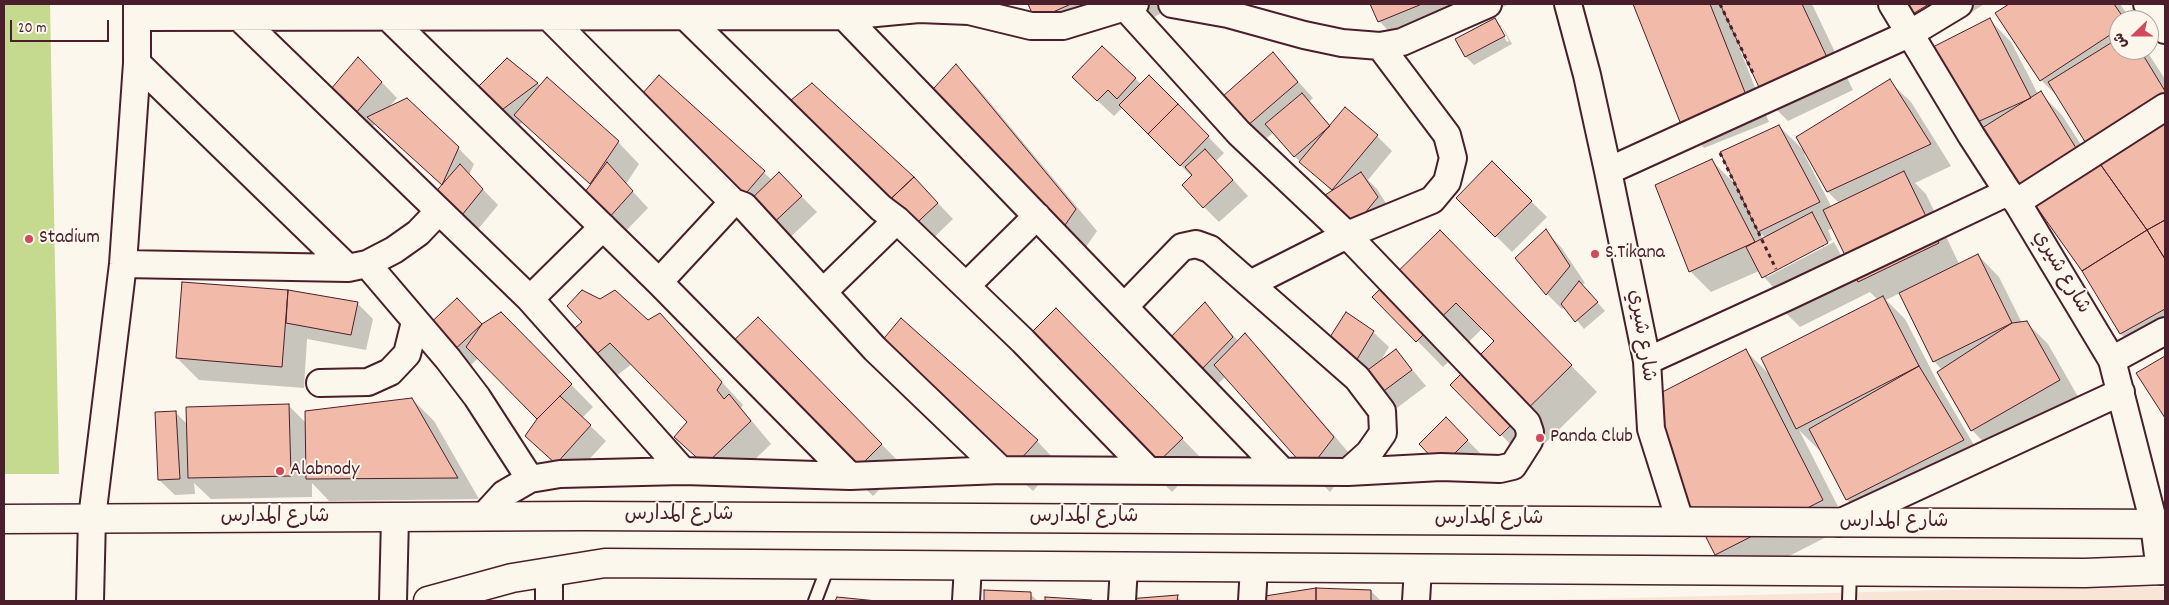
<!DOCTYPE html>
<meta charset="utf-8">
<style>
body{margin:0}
#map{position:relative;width:2169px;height:605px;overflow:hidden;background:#fbf7ec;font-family:Dekko,"Playpen Sans Arabic",sans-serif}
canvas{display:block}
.frame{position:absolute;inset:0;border:5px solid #4a1f2b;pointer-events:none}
.north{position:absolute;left:2109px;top:10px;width:50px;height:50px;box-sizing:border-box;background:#fbf7ec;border:1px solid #b4a19f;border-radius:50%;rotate:248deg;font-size:14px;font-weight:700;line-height:20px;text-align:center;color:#4a1f2b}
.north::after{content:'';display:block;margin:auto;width:18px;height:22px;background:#d1495b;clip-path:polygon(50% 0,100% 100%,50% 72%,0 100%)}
.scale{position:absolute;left:10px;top:20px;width:99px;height:22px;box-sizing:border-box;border:2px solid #4a1f2b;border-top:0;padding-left:6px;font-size:15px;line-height:18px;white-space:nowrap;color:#4a1f2b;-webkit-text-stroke:4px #fbf7ec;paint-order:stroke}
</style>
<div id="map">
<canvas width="2169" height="605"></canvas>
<div class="frame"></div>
<div class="north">ش</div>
<div class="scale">20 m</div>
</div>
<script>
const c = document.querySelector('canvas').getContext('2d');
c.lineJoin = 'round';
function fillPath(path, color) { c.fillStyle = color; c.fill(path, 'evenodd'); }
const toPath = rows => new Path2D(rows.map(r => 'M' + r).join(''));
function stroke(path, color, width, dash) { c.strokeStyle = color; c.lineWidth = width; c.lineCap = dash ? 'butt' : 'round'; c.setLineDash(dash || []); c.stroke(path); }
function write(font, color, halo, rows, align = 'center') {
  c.font = font + ' Dekko,"Playpen Sans Arabic",sans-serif'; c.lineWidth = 4; c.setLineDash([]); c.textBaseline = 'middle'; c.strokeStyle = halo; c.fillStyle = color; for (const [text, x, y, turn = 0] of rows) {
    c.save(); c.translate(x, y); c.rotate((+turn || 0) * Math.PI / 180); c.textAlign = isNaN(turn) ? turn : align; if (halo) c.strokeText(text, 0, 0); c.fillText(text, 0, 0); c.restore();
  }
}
const built = toPath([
 [2066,587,2165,587,2165,601,1511,601]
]);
const green = toPath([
 [4,4,50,4,59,474,4,474]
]);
const shadow = toPath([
 [1029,4,1125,4,1128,9,1058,41,1036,19],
 [1126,4,1180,4,1144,22],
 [1371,4,1510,4,1405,47,1379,21],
 [1634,4,1812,4,1853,90,1788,121,1766,99,1738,39,1736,40,1769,122,1704,148,1683,126],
 [1878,4,1982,4,1983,5,1916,47,1894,25],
 [2012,4,2120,4,2131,20,2119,20,2119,50,2146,50,2165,79,2165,342,2142,355,2121,334,2083,270,2038,208,2030,213,1976,122,1990,20,2011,42,2038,94,2040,93,2062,115,2094,165,2103,159,2062,101,2041,80,1997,13],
 [1495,20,1503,28,1512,44,1474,65,1466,57,1457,40],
 [1499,27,1502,27,1509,41,1507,42],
 [1102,47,1141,84,1149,77,1224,153,1216,161,1248,196,1219,222,1204,207,1192,177,1123,107,1114,116,1089,93],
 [1273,54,1313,98,1309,102,1331,127,1377,136,1392,151,1368,180,1377,189,1392,213,1363,250,1332,191,1294,156,1274,132,1255,148,1240,132],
 [956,66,978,88,1097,231,1079,257],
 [374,74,397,98,388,108,458,148,474,164,469,175,498,205,474,234,443,186,375,124,372,127,348,104],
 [659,77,772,180,779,174,817,212,783,244],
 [1889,81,1911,102,1951,166,1915,183,1926,194,1959,264,1978,255,1999,277,2022,323,2026,322,2048,344,2081,402,1993,452,1972,430,1942,370,1934,361,1900,293,1886,300,1905,319,1941,389,1984,462,1869,521,1847,500,1821,449,1819,450,1799,430,1848,526,1742,580,1716,554,1746,351,1770,375,1878,300,1870,292,1800,327,1785,312,1773,287,1759,271,1711,292,1690,271,1711,160,1736,185,1779,126,1804,151],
 [1806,153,1828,192,1840,204,1832,208,1804,154],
 [1833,228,1858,281,1839,261,1843,259,1834,242,1767,277,1767,274,1832,240,1828,230],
 [1759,232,1766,238,1763,239],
 [537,83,618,142,639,164,626,184,648,208,623,234,599,212,591,185,523,122,512,130,475,92],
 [1492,163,1547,217,1512,252,1458,198],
 [935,200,953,219,922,249,906,233],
 [1546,231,1561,247,1585,283,1582,285,1605,311,1584,329,1565,306,1562,309,1547,294],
 [1466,258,1597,392,1527,461,1452,385,1496,341,1483,328,1443,367,1374,297],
 [183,283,288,292,357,303,373,319,366,350,307,339,304,388,199,380,177,358],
 [1205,304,1238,341,1245,335,1266,356,1355,460,1330,492,1309,471,1226,376,1217,385,1184,356],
 [501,313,593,407,582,418,606,441,572,478,542,451,539,419,478,358,466,370,450,354,472,315,482,325],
 [660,315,743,405,741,408,771,444,727,486,675,437,689,422,632,364,616,376,572,332,648,322],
 [1077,331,1203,460,1172,492,1150,470],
 [1373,332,1389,347,1380,362,1396,350,1426,386,1389,414,1340,363],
 [779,340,903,466,873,496,851,475],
 [2165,357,2165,416,2138,373],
 [898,370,1037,441,1058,463,1033,491],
 [412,399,434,421,479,499,329,501,312,483,312,497,211,499,194,483,195,494,175,495,159,480,175,412,187,424,288,405,306,423],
 [1446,419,1483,456,1458,482,1421,444],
 [1371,591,1381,601,1266,601,1267,597],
 [985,592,1030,594,1038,601,985,601],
 [1177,597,1182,601,1129,601]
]);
const building = toPath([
 [1028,4,1071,4,1035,20,1028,4],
 [1370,4,1422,4,1378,22,1370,4],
 [1633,4,1710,4,1748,100,1682,127,1633,4],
 [1720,4,1802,4,1832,68,1765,100,1720,4],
 [1877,4,1929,4,1893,26,1877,4],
 [2009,4,2114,4,2125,20,2119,20,2119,29,2040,81,1995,13,2009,4],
 [1495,18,1505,36,1465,57,1455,39,1495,18],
 [1990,18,2031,98,1975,123,1933,47,1990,18],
 [2119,38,2119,50,2140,50,2165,91,2165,97,2087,145,2048,82,2119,38],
 [1102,46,1136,78,1117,99,1108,90,1097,101,1072,77,1102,46],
 [1273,52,1298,82,1239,133,1214,104,1273,52],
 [358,57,382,82,356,113,331,89,358,57],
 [507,58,538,83,495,115,473,92,507,58],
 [956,64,1076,209,1057,237,924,99,956,64],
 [659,75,765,171,741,199,634,103,659,75],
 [1149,75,1178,104,1148,134,1119,105,1149,75],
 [547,77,619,141,590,184,514,115,547,77],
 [1890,79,1931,144,1827,192,1796,137,1890,79],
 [812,83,914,177,881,208,780,109,812,83],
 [2041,91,2076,148,2008,192,1971,135,2041,91],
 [1302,93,1330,126,1294,157,1265,124,1302,93],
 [407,98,459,147,442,185,367,117,407,98],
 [1178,104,1209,136,1180,166,1148,134,1178,104],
 [1345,107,1378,135,1332,190,1299,162,1345,107],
 [2165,119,2165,220,2147,230,2098,161,2165,119],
 [1779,125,1820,202,1758,232,1720,152,1779,125],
 [1205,149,1233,180,1203,208,1182,185,1192,175,1185,167,1205,149],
 [1712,159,1755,242,1689,272,1655,185,1712,159],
 [1492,161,1532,201,1495,237,1456,198,1492,161],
 [2098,161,2147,230,2082,271,2033,202,2098,161],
 [607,162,633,191,607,220,582,196,607,162],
 [460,164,483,189,458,220,432,196,460,164],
 [1904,171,1939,243,1858,282,1823,210,1904,171],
 [779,172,802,196,766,230,744,206,779,172],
 [1361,172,1378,197,1347,235,1322,197,1361,172],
 [914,177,938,203,905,234,881,208,914,177],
 [1812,212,1828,243,1762,278,1746,247,1812,212],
 [2165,220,2165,259,2147,230,2165,220],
 [1546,229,1570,266,1546,295,1515,258,1546,229],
 [1440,230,1572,365,1500,436,1450,385,1494,341,1456,303,1416,342,1372,297,1440,230],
 [2147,230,2165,259,2165,309,2120,334,2082,271,2147,230],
 [1978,254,2012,323,1933,362,1899,293,1978,254],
 [1579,281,1598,302,1575,322,1561,304,1579,281],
 [182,282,288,290,282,367,176,358,182,282],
 [288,290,358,302,351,335,286,323,288,290],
 [582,290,600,299,615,290,648,320,660,313,722,382,717,390,724,399,729,394,751,421,705,465,674,437,687,422,610,343,594,356,570,332,582,322,567,306,582,290],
 [1883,296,1919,366,1796,429,1761,358,1883,296],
 [457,298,482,324,449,355,424,329,457,298],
 [1205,302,1233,337,1201,370,1167,341,1205,302],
 [1056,308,1183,438,1149,471,1023,341,1056,308],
 [501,312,572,384,537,419,466,347,482,324,501,312],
 [1346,312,1374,331,1353,366,1323,348,1346,312],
 [758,317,882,444,850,476,726,348,758,317],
 [901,318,1038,440,1010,471,875,349,901,318],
 [2027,321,2060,380,1971,431,1937,372,2012,323,2027,321],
 [1245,333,1334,437,1308,471,1214,365,1245,333],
 [1396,349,1412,370,1373,399,1357,378,1396,349],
 [1746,349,1823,500,1715,555,1639,404,1746,349],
 [2165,356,2165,418,2136,373,2165,356],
 [1919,366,1964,440,1846,500,1809,429,1919,366],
 [560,396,591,425,556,464,525,436,537,419,560,396],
 [412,398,458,478,306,479,305,411,412,398],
 [289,404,291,476,188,478,186,407,289,404],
 [176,411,180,479,158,480,155,412,176,411],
 [1446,417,1468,440,1441,467,1419,444,1446,417],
 [1316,588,1371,590,1371,601,1316,601,1316,588],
 [1316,588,1316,601,1265,601,1265,596,1316,588],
 [984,590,1031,592,1031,601,984,601,984,590],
 [1178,595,1177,601,1128,601,1128,599,1178,595],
 [837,597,877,601,835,601,837,597],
 [1045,597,1092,600,1092,601,1045,601,1045,597]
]);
const path = toPath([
 [1720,4,1753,73],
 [1720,153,1776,269]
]);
const service = toPath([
 [815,601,829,564],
 [1849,601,1850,571]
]);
const minor = toPath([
 [1172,4,1228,14,1304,35,1342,43,1380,46,1402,42,1488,4],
 [1568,4,1587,75,1608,171,1647,361,1651,429,1680,521],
 [1892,4,1971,135,2008,192,2017,202,2112,360,2154,524,2160,571],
 [2147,4,2165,30],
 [548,16,733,202,744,206,875,349,1001,470],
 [685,16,881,208,897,220,1023,341,1149,471,1158,471],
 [844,16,1282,471],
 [137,17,844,16,919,9,969,11,1031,26,1063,26,1135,4],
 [239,17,530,299,683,471],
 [388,17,659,282,850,476],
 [137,63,348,268],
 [1608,171,1911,33,1959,4],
 [2017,202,2165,107],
 [123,264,348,268,367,264,394,250,418,233,439,211],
 [367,264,448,359,477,397,530,479],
 [659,282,733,202],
 [1250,284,1347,235,1432,200,1447,182,1453,158,1447,135,1380,46],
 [966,286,1037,216],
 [823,292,897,220],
 [530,299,603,227],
 [1124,307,1182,247,1196,244,1210,249,1357,378,1382,411,1383,433,1369,453,1348,472],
 [2112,360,2165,331],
 [1647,361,1789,296,2008,192],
 [320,383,368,382,390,372,407,354,415,322],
 [483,517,504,494,530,479,560,474,683,471,850,476,1001,470,1348,472,1441,467,1500,469,1513,466,1529,441,1530,432,1527,423,1347,235,1239,133,1125,7],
 [1839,523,2121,392],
 [549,572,549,601],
 [90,601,92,518,123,264,137,63,137,4],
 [393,601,395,518],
 [966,601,968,565],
 [1122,601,1124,566],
 [1252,601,1254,567],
 [1416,601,1418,568]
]);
const tertiary = toPath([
 [4,519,583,516,2165,524],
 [428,601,512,578,605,563,2085,573,2165,570]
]);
const markers = [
 [29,239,5,"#d1495b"],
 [1595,254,5,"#d1495b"],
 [1540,438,5,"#d1495b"],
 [280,471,5,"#d1495b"]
];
const poiNames = [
 ["Stadium",39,239],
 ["S.Tikana",1605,254],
 ["Panda Club",1550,438],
 ["Alabnody",290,471]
];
const streetNames = [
 ["شارع شيري",2060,273,59],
 ["شارع شيري",1640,336,81],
 ["شارع المدارس",679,516],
 ["شارع المدارس",275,518],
 ["شارع المدارس",1084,518],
 ["شارع المدارس",1489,520],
 ["شارع المدارس",1894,523]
];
fillPath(built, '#f8e5d8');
fillPath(green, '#c5da8f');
fillPath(shadow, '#0003');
fillPath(building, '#f2baa8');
stroke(building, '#4a1f2b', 1);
stroke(service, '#4a1f2b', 16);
stroke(minor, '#4a1f2b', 30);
stroke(tertiary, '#4a1f2b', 31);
stroke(path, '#4a1f2b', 3, [4, 4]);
stroke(service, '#fbf7ec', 12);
stroke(minor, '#fbf7ec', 26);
stroke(tertiary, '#fbf7ec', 28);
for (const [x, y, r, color] of markers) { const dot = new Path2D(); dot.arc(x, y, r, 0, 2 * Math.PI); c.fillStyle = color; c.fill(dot); stroke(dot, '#fbf7ec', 2); }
write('20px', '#4a1f2b', '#fbf7ec', poiNames, 'left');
write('20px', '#4a1f2b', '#fbf7ec', streetNames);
</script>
